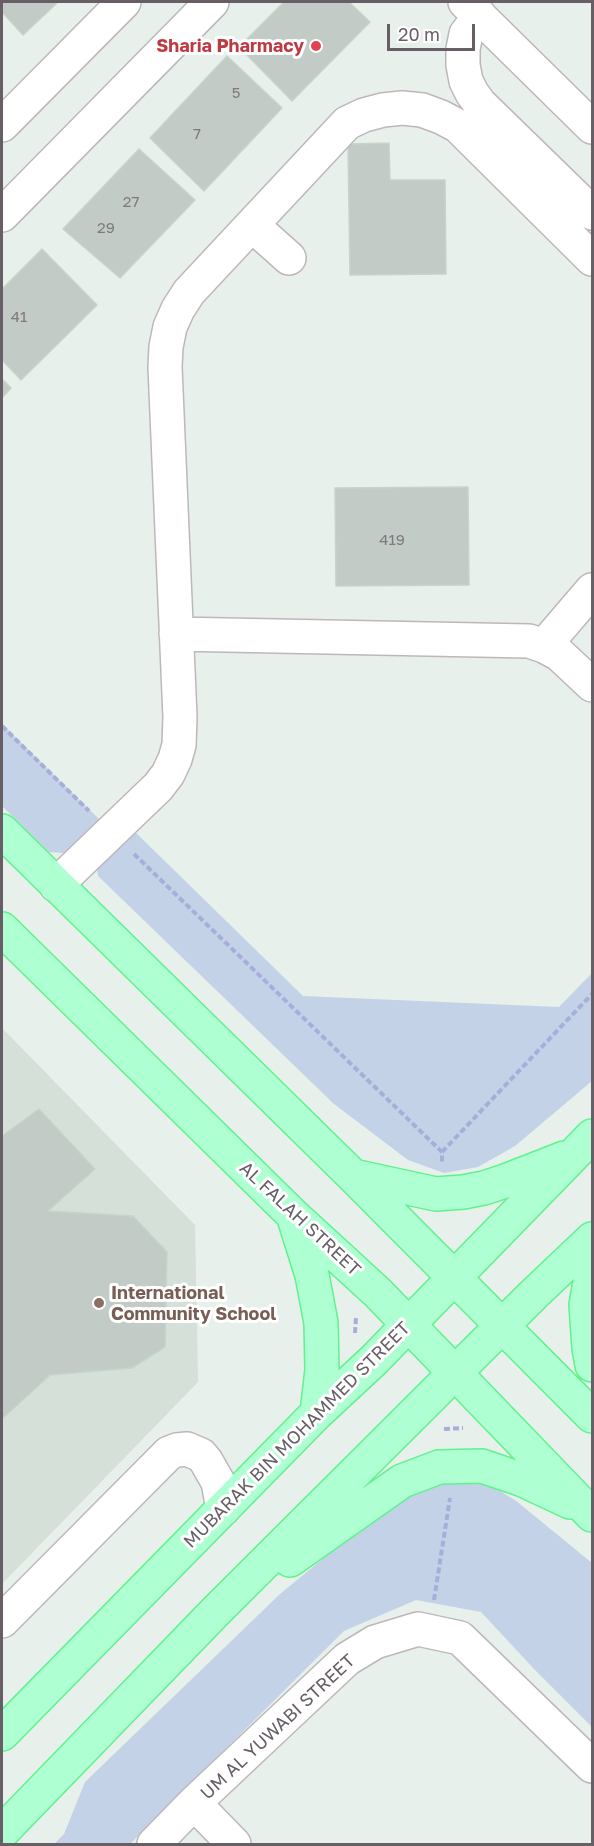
<!DOCTYPE html>
<style>
body{margin:0}
#map{position:relative;width:594px;height:1846px;overflow:hidden;background:#e7f0eb;font-family:"Golos Text",sans-serif}
canvas{display:block}
.frame{position:absolute;inset:0;border:3px solid #675e66;pointer-events:none}
.scale{position:absolute;left:387px;top:24px;width:88px;height:27px;box-sizing:border-box;border:3px solid #675e66;border-top:0;padding-left:8px;font-size:18px;line-height:21px;white-space:nowrap;color:#675e66;-webkit-text-stroke:4px #fff;paint-order:stroke}
</style>
<div id="map">
<canvas width="594" height="1846"></canvas>
<div class="frame"></div>
<div class="scale">20 m</div>
</div>
<script>
const c = document.querySelector('canvas').getContext('2d');
c.lineJoin = 'round';
function fillPath(path, color) { c.fillStyle = color; c.fill(path, 'evenodd'); }
const toPath = rows => new Path2D(rows.map(r => 'M' + r).join(''));
function stroke(path, color, width, dash) { c.strokeStyle = color; c.lineWidth = width; c.lineCap = dash ? 'butt' : 'round'; c.setLineDash(dash || []); c.stroke(path); }
function write(font, color, halo, rows, align = 'center') {
  c.font = font + ' "Golos Text",sans-serif'; c.lineWidth = 6; c.setLineDash([]); c.textBaseline = 'middle'; c.strokeStyle = halo; c.fillStyle = color; for (const [text, x, y, turn = 0] of rows) {
    c.save(); c.translate(x, y); c.rotate((+turn || 0) * Math.PI / 180); c.textAlign = isNaN(turn) ? turn : align; if (halo) c.strokeText(text, 0, 0); c.fillText(text, 0, 0); c.restore();
  }
}
const education = toPath([
 [2,1028,195,1225,198,1382,2,1584]
]);
const green = toPath([
 [2,724,102,822,63,853,49,852,2,806],
 [132,829,303,996,559,1007,592,973,592,1081,515,1146,478,1167,444,1173,408,1160,334,1104,98,876,96,863],
 [425,1482,485,1482,515,1500,592,1563,592,1727,535,1670,481,1612,416,1600,344,1631,130,1844,54,1844,64,1834,85,1782,280,1594,398,1497]
]);
const building = toPath([
 [2,2,58,2,23,35,2,12,2,2],
 [284,2,349,2,370,22,292,101,239,47,284,2],
 [227,56,282,108,204,191,150,138,227,56],
 [389,143,390,180,445,180,446,274,350,275,348,144,389,143],
 [139,149,195,200,120,278,63,229,139,149],
 [42,249,97,305,21,380,2,360,2,289,42,249],
 [2,379,11,388,2,398,2,379],
 [468,487,469,585,336,586,335,488,468,487],
 [39,1109,95,1169,48,1211,133,1216,167,1252,165,1347,132,1368,50,1375,2,1419,2,1136,39,1109]
]);
const path = toPath([
 [2,726,89,811],
 [134,854,442,1152,442,1163],
 [442,1152,592,994],
 [355,1333,356,1317],
 [444,1429,463,1428],
 [434,1600,450,1498]
]);
const minor = toPath([
 [465,2,592,127],
 [480,16,466,34,463,49,463,65,466,81,472,93,480,104,592,213],
 [2,125,124,2],
 [2,215,212,2],
 [252,225,289,258],
 [176,634,529,641,544,646,559,654,592,685],
 [544,646,592,590],
 [56,885,158,787,168,774,175,759,179,745,180,717,165,367,166,347,170,327,178,309,189,292,347,123,364,115,383,110,402,108,422,110,441,117,458,126,592,259],
 [2,1621,169,1453,177,1450,187,1449,201,1455,206,1461,218,1482,223,1509],
 [194,1803,234,1844],
 [154,1844,194,1803,347,1659,375,1642,418,1629,460,1638,592,1766]
]);
const major = toPath([
 [2,831,353,1176,592,1416],
 [2,929,294,1216,378,1293,592,1515],
 [353,1176,436,1194,463,1192,484,1188,505,1181,564,1158],
 [294,1218,312,1275,321,1323,322,1370,317,1413],
 [592,1271,586,1305,589,1348,592,1365],
 [290,1560,402,1481,439,1467,482,1466,523,1480,570,1502],
 [2,1734,317,1413,374,1360,592,1136],
 [2,1832,216,1611,533,1295,592,1239]
]);
const markers = [
 [316,46,6,"#e0444e"],
 [99,1303,6,"#8d6e63"]
];
const numberNames = [
 ["5",236,93],
 ["7",197,134],
 ["27",131,202],
 ["29",106,228],
 ["41",19,317],
 ["419",392,540]
];
const healthNames = [
 ["Sharia Pharmacy",304,46]
];
const streetNames = [
 ["AL FALAH STREET",300,1219,43],
 ["MUBARAK BIN MOHAMMED STREET",297,1435,-45],
 ["UM AL YUWABI STREET",278,1727,-43]
];
const educationNames = [
 ["International",111,1293],
 ["Community School",111,1314]
];
fillPath(education, '#d5e0d9');
fillPath(green, '#c4d2e8');
fillPath(building, '#c3cbc6');
stroke(building, '#c5d5ca', 1.5);
stroke(minor, '#bdb7bc', 36);
stroke(major, '#5ff28d', 36);
stroke(path, '#a7aeda', 4, [6, 3]);
stroke(minor, '#fff', 33);
stroke(major, '#aeffd1', 33);
for (const [x, y, r, color] of markers) { const dot = new Path2D(); dot.arc(x, y, r, 0, 2 * Math.PI); c.fillStyle = color; c.fill(dot); stroke(dot, '#fff', 2); }
write('15px', '#7e797e', null, numberNames);
write('bold 18px', '#be3a42', '#fff', healthNames, 'right');
write('18px', '#675e66', '#fff', streetNames);
write('bold 18px', '#785e54', '#fff', educationNames, 'left');
</script>
